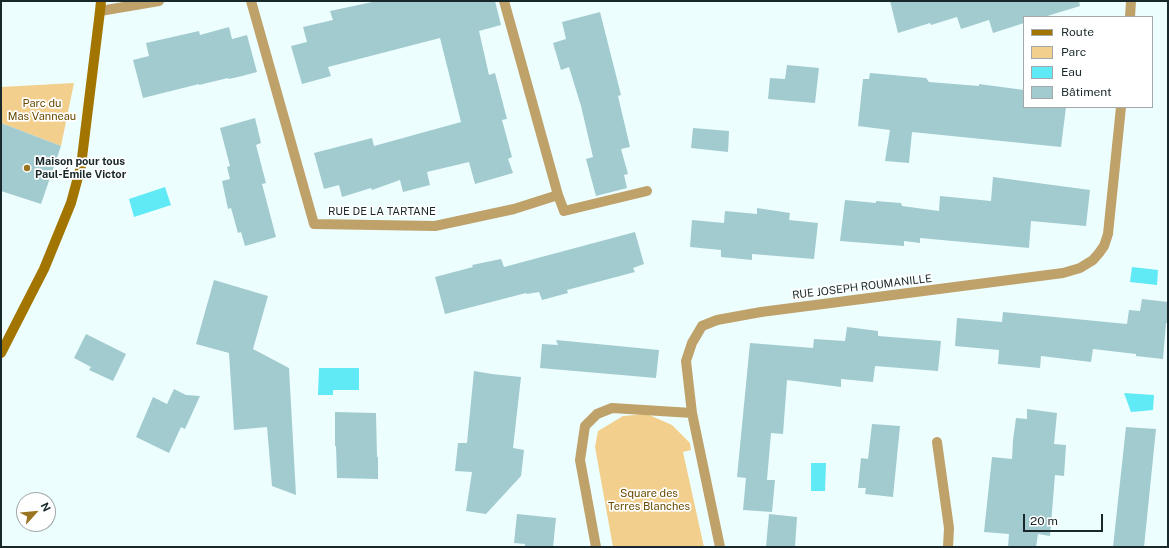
<!DOCTYPE html>
<meta charset="utf-8">
<style>
body{margin:0}
#map{position:relative;width:1169px;height:548px;overflow:hidden;background:#edfeff;font-family:"Public Sans",sans-serif}
canvas{display:block}
.frame{position:absolute;inset:0;border:2px solid #19292b;pointer-events:none}
.legend{position:absolute;left:1023px;top:16px;width:130px;height:92px;box-sizing:border-box;background:#fff;border:1px solid #a3a9aa;margin:0;padding:5px 7px;list-style:none;font-size:12px;color:#19292b}
.legend li{display:flex;align-items:center;gap:8px;height:20px}
.legend b{width:20px;border:1px solid #a3a9aa}
.north{position:absolute;left:16px;top:492px;width:40px;height:40px;box-sizing:border-box;background:#fff;border:1px solid #a3a9aa;border-radius:50%;rotate:63deg;font-size:11px;font-weight:700;line-height:16px;text-align:center;color:#19292b}
.north::after{content:'';display:block;margin:auto;width:14px;height:18px;background:#9b7421;clip-path:polygon(50% 0,100% 100%,50% 72%,0 100%)}
.scale{position:absolute;left:1023px;top:514px;width:80px;height:18px;box-sizing:border-box;border:2px solid #19292b;border-top:0;padding-left:5px;font-size:12px;line-height:14px;white-space:nowrap;color:#19292b;-webkit-text-stroke:3px #fff;paint-order:stroke}
</style>
<div id="map">
<canvas width="1169" height="548"></canvas>
<div class="frame"></div>
<ul class="legend">
<li><b style="height:5px;background:#a27500"></b>Route</li>
<li><b style="height:11px;background:#f3cf8d"></b>Parc</li>
<li><b style="height:11px;background:#5feaf6"></b>Eau</li>
<li><b style="height:11px;background:#a2cbcf"></b>Bâtiment</li>
</ul>
<div class="north">N</div>
<div class="scale">20 m</div>
</div>
<script>
const c = document.querySelector('canvas').getContext('2d');
c.lineJoin = 'round';
function fillPath(path, color) { c.fillStyle = color; c.fill(path, 'evenodd'); }
const toPath = rows => new Path2D(rows.map(r => 'M' + r).join(''));
function stroke(path, color, width, dash) { c.strokeStyle = color; c.lineWidth = width; c.lineCap = dash ? 'butt' : 'round'; c.setLineDash(dash || []); c.stroke(path); }
function write(font, color, halo, rows, align = 'center') {
  c.font = font + ' "Public Sans",sans-serif'; c.lineWidth = 3.5; c.setLineDash([]); c.textBaseline = 'middle'; c.strokeStyle = halo; c.fillStyle = color; for (const [text, x, y, turn = 0] of rows) {
    c.save(); c.translate(x, y); c.rotate((+turn || 0) * Math.PI / 180); c.textAlign = isNaN(turn) ? turn : align; if (halo) c.strokeText(text, 0, 0); c.fillText(text, 0, 0); c.restore();
  }
}
const green = toPath([
 [74,83,61,146,1,123,1,87],
 [647,414,672,425,690,443,691,450,683,452,704,547,613,547,595,447,598,431,623,416]
]);
const water = toPath([
 [165,187,171,205,134,217,129,199],
 [1132,267,1158,270,1157,285,1130,282],
 [319,368,359,368,359,390,333,390,333,395,318,395],
 [1124,393,1154,395,1153,410,1131,412],
 [811,463,826,463,825,491,811,491]
]);
const building = toPath([
 [377,1,495,1,501,25,479,31,489,75,495,73,507,119,502,120,512,157,508,159,513,173,475,184,469,162,427,172,430,185,403,192,400,180,372,190,371,188,342,197,339,185,324,189,314,153,372,138,374,146,461,122,440,38,328,67,331,76,302,84,291,46,307,42,303,27,333,20,330,11],
 [890,1,1079,1,1080,6,1044,17,1024,17,1024,23,993,33,989,20,961,29,957,17,931,25,930,23,898,33],
 [600,12,621,95,618,96,630,147,621,149,628,174,624,175,627,188,596,196,586,159,593,157,581,106,569,67,561,70,553,43,566,39,562,22],
 [229,27,232,39,247,35,257,72,242,76,229,79,228,78,199,85,199,84,143,98,133,60,149,56,146,43,199,31,200,35],
 [787,65,819,68,815,103,768,99,770,78,785,79],
 [870,73,926,78,929,82,979,86,979,84,1024,90,1024,107,1066,107,1061,147,912,132,909,163,885,161,890,130,858,126,863,79,869,79],
 [255,118,261,143,256,145,266,183,262,184,276,237,245,246,241,232,238,233,231,208,228,209,222,181,230,179,227,167,230,166,220,128],
 [1,123,61,146,41,204,1,191],
 [693,128,729,131,728,152,691,148],
 [993,177,1090,190,1086,226,1031,221,1029,248,920,238,920,243,904,241,904,246,840,241,845,200,876,203,876,201,901,203,902,206,939,211,940,196,991,201],
 [757,208,790,213,789,220,818,223,814,259,752,254,752,260,721,257,721,250,690,247,692,220,724,223,725,211,757,214],
 [635,232,644,264,633,268,635,272,567,290,568,293,542,300,539,292,527,294,526,293,445,314,435,277,473,267,472,265,501,259,504,267],
 [214,280,268,296,253,349,289,368,296,495,272,486,267,427,234,430,229,353,196,344],
 [1142,299,1168,302,1168,323,1166,323,1163,359,1136,356,1136,354,1093,349,1091,362,1041,356,1040,368,998,364,999,350,955,346,957,318,1002,322,1003,312,1127,324,1129,310,1140,311],
 [847,327,878,331,878,336,941,341,938,371,875,366,873,382,841,379,841,387,787,380,783,434,771,433,767,480,775,480,772,512,743,510,746,478,737,477,750,343,813,348,814,339,845,341],
 [86,334,126,354,113,381,89,370,91,367,74,358],
 [556,340,659,350,656,378,540,368,542,344,558,345],
 [474,371,492,374,521,377,513,448,524,450,521,476,486,514,466,511,472,472,455,471,458,443,467,443],
 [174,389,186,395,200,396,185,429,181,427,169,453,136,437,153,397,167,404],
 [1027,409,1057,413,1054,444,1066,445,1064,476,1055,475,1050,536,1038,534,1036,547,1008,547,1009,534,984,532,992,457,1012,459,1013,440,1016,418,1027,419],
 [335,412,376,413,377,457,378,457,378,479,337,478,336,446,335,446],
 [872,424,900,426,893,497,865,494,866,488,858,488,861,458,868,459],
 [1126,427,1156,429,1144,547,1113,547],
 [517,514,556,518,553,547,525,547,525,544,514,543],
 [769,514,797,517,795,547,766,547]
]);
const street = toPath([
 [251,1,314,224,435,226,514,209,558,195,564,211,647,191],
 [504,1,558,195],
 [100,11,159,1],
 [1130,17,1131,1],
 [937,442,949,528,948,547],
 [596,547,580,460,585,426,597,414,612,408,692,413],
 [720,547,692,413,686,361,692,343,702,326,717,320,761,312,1063,273,1080,268,1093,260,1099,253,1104,246,1108,234,1121,107]
]);
const secondary = toPath([
 [1,353,44,269,71,203,81,166,100,11,101,1]
]);
const markers = [
 [27,168,4,"#9b7421"]
];
const parkNames = [
 ["Parc du",42,104],
 ["Mas Vanneau",42,117],
 ["Square des",649,494],
 ["Terres Blanches",649,507]
];
const poiNames = [
 ["Maison pour tous",35,162],
 ["Paul-Émile Victor",35,175]
];
const streetNames = [
 ["RUE DE LA TARTANE",382,212],
 ["RUE JOSEPH ROUMANILLE",862,287,-7]
];
fillPath(green, '#f3cf8d');
fillPath(water, '#5feaf6');
fillPath(building, '#a2cbcf');
stroke(street, '#bfa16a', 10);
stroke(secondary, '#a27500', 10);
for (const [x, y, r, color] of markers) { const dot = new Path2D(); dot.arc(x, y, r, 0, 2 * Math.PI); c.fillStyle = color; c.fill(dot); stroke(dot, '#fff', 1.5); }
write('11px', '#694a00', '#fff', parkNames);
write('bold 11px', '#19292b', '#fff', poiNames, 'left');
write('11px', '#19292b', '#fff', streetNames);
</script>
